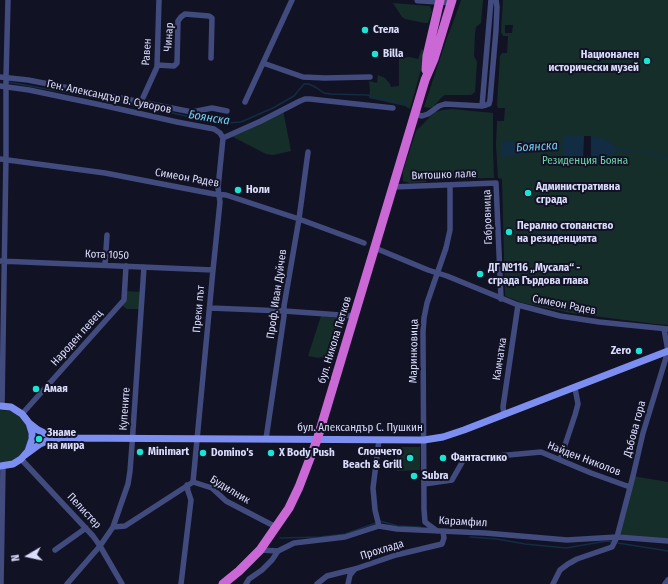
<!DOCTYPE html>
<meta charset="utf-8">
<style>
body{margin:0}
#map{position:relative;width:668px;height:584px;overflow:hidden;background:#121225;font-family:"Fira Sans Condensed",sans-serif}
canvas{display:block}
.north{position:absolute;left:8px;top:536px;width:40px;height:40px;-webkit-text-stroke:3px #121225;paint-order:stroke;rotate:261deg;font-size:11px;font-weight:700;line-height:16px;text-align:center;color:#dadcfb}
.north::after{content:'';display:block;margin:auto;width:14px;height:18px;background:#dadcfb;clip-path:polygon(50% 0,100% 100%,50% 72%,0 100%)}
</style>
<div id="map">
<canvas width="668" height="584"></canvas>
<div class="north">N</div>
</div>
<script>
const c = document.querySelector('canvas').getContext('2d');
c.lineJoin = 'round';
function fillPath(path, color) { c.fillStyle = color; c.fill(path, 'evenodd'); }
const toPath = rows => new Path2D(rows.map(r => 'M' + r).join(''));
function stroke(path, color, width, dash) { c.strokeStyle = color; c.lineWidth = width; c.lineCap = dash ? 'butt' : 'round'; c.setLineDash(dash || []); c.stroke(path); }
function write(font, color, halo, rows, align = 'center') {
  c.font = font + ' "Fira Sans Condensed",sans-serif'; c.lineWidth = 4; c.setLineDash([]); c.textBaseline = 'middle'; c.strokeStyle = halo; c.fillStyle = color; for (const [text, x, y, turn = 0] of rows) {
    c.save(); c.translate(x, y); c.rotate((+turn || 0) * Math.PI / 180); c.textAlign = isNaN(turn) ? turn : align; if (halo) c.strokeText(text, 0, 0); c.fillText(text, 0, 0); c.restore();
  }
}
const green = toPath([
 [461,0,483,0,481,23,476,27,475,33,474,56,477,62,475,92,471,95,445,95,442,97,433,107,429,108,424,107,448,35,454,20],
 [503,0,668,0,668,325,655,324,571,313,523,303,505,296,502,179,498,178,496,145,497,121,504,121,505,108,498,108,497,105,500,56,502,53,507,53,508,36,503,36,501,32],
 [505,25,513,25,512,33,505,33],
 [393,3,430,6,432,12,428,23,425,23,405,19,402,17],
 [422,48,424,54,422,66,410,109,405,106,369,98,370,90,369,81,377,83,378,75,385,78,390,84,391,87,399,86,399,58,410,57,418,59],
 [452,109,493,113,493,150,494,178,426,179,426,182,410,183,403,181,403,171,416,131,435,112,443,110],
 [283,110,291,151,273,155,266,154,231,136],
 [125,291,142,292,141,309,127,309,120,304],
 [321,316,342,318,345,321,334,360,320,357,319,358,308,356],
 [0,410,10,411,14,412,21,417,26,424,28,433,28,441,27,446,25,450,19,456,12,461,3,462,0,462],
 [397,447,420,447,420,470,397,471],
 [633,476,668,482,668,541,617,537]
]);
const water = toPath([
 [565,135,591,136,600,138,610,142,618,150,611,155,599,161,576,161,567,157,563,154,563,137],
 [501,141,517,142,532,142,539,143,547,146,533,152,525,154,501,157]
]);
const pier = toPath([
 [584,136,591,136,591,161,583,161]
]);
const stream = toPath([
 [8,82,150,108,213,122,228,123,241,122,273,108,294,96,304,84,309,84,317,88,324,93,331,94,367,95,407,104],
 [546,146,564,146],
 [617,150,648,152,668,159],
 [379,521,380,521,398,526,420,527],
 [470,537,497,539,525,544,566,548,607,541,612,542],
 [280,538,320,537,345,534,376,523],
 [618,543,668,551]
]);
const minor = toPath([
 [263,63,303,77,325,78,370,77],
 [157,65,174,66,177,63,178,21,181,17,185,14,209,16,212,18,211,58],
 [0,77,28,80,141,102,192,112,212,108,227,111],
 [0,86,29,90,106,106,177,122,214,129,220,133,223,138],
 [141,102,157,67,159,0],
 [245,102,292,0],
 [482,106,491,0],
 [415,114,422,116,428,114,439,106,445,104,482,106,486,105,489,104,490,100,496,30,497,7,496,0],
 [223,138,261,121,300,101,305,99,310,99,393,108],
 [0,159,105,173,214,194,226,195,299,219,364,243],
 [393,187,496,183,501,299],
 [375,248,428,270,447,276,518,305,560,316,599,322,668,329],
 [0,261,213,270],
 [105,265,107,235],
 [210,308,284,311,355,316],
 [2,406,6,156,6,78,8,0],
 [22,414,124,300,126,266],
 [504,415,503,407,518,305],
 [266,439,284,316,284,306,299,219,308,152],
 [379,440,373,488,375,510,379,526],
 [21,459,93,536,100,546,122,584],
 [560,460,575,415,578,404,575,388],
 [193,482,213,270,220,202,218,188,223,138],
 [424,484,452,480,464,459,541,452,591,473,627,486,630,486],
 [113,527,125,526,193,482,212,488,226,501,276,527],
 [437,531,425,522,424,509,423,332,424,318,427,303,446,248,450,230,450,185],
 [55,550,86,528],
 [260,550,278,551,294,543,345,537,379,526,397,529,485,533,567,540,617,537,668,541],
 [1,584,3,466],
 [67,584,100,546,113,527,128,484,130,471,132,445,144,267],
 [181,584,191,500,188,491,187,485],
 [246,584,249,579,262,570,272,560,278,551],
 [317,584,327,576,355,569,396,555,442,544,444,538,443,532],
 [348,584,350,575,355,569],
 [553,584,560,570,568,564,577,559,612,547,617,537,633,476,643,433,668,351,664,329],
 [665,584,668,580]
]);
const tertiary = toPath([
 [418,0,452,2]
]);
const secondary = toPath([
 [0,406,11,407,22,414,29,423,32,433,32,439,28,451,21,459,13,464,0,466],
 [29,423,38,430,44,433,59,437],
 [25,455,40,444,49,440,60,438,424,440,443,437,464,430,668,351]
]);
const trunk = toPath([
 [426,70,427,56,440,0],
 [223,584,239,571,260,550,289,508,299,487,317,440,425,80,434,59,452,0]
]);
const markers = [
 [365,30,4,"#1ce4d3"],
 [375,54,4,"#1ce4d3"],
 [647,61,4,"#1ce4d3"],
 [238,190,4,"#1ce4d3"],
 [528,193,4,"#1ce4d3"],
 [509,232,4,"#1ce4d3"],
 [480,274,4,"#1ce4d3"],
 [639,351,4,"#1ce4d3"],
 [36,389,4,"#1ce4d3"],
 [39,439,4,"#1ce4d3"],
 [140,452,4,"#1ce4d3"],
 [203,453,4,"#1ce4d3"],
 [271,453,4,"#1ce4d3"],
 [410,458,4,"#1ce4d3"],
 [443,458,4,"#1ce4d3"],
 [414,476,4,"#1ce4d3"]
];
const poiNames = [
 ["Стела",373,30],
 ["Billa",383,54],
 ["Национален",639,55,"right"],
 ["исторически музей",639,68,"right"],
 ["Административна",536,187],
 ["сграда",536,200],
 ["Ноли",246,190],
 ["Перално стопанство",517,226],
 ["на резиденцията",517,239],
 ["ДГ №116 „Мусала“ -",488,268],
 ["сграда Гърдова глава",488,281],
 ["Zero",631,351,"right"],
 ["Амая",44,389],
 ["Знаме",47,433],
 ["на мира",47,446],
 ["Minimart",148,452],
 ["Слончето",402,452,"right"],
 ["Beach & Grill",402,465,"right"],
 ["Domino's",211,453],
 ["X Body Push",279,453],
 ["Фантастико",451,458],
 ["Subra",422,476]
];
const streetNames = [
 ["Чинар",169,37,-86],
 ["Равен",147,52,-86],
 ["Ген. Александър В. Суворов",109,97,12],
 ["Витошко лале",444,175,-2],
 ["Симеон Радев",187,178,10],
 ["Габровница",488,217,-92],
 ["Кота 1050",107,255,2],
 ["Проф. Иван Дуйчев",277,294,-82],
 ["Симеон Радев",564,305,11],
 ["Преки път",199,309,-85],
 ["Народен певец",77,338,-48],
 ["бул. Никола Петков",335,340,-73],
 ["Маринковица",414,351,-89],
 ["Камчатка",500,359,-81],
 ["Купените",125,409,-86],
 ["бул. Александър С. Пушкин",360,428],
 ["Дъбова гора",635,429,-75],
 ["Найден Николов",584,459,21],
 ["Будилник",230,490,31],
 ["Пелистер",84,511,47],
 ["Карамфил",463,522,3],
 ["Прохлада",382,550,-17]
];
const parkNames = [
 ["Резиденция Бояна",585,161]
];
const waterNames = [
 ["Боянска",209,118,9],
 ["Боянска",537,147,-3]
];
fillPath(green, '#162e29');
fillPath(water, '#122d43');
fillPath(pier, '#121225');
stroke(stream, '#122d43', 1.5);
stroke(minor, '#424b7e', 5.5);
stroke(tertiary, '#424b7e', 7);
stroke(secondary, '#7c8ef0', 7);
stroke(trunk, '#ca68d6', 9);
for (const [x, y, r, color] of markers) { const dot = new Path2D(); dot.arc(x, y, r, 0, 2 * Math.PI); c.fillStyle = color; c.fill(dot); stroke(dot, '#121225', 1.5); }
write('bold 11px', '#dadcfb', '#121225', poiNames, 'left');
write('11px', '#dadcfb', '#121225', streetNames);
write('11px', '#6ed3a7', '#121225', parkNames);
write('italic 12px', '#74ccef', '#121225', waterNames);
</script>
